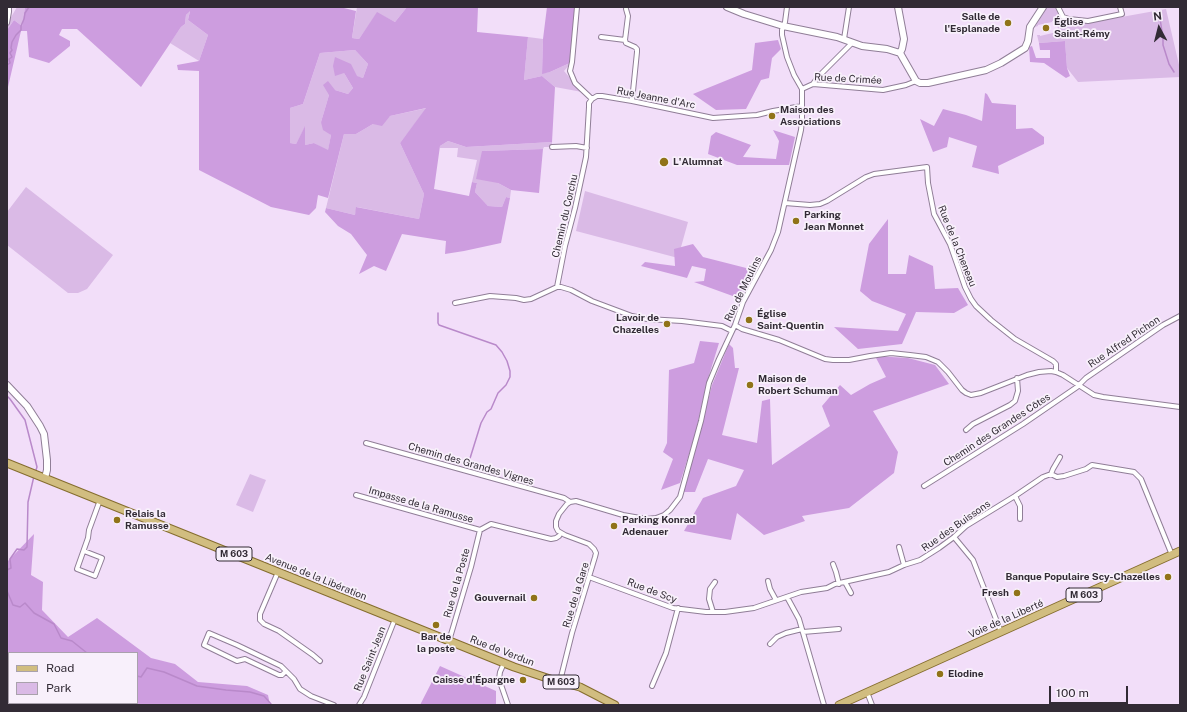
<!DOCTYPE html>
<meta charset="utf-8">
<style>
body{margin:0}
#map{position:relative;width:1187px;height:712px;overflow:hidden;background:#f2def9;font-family:"Public Sans",sans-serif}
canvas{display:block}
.frame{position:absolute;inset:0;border:8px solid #322b35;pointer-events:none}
.legend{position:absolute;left:8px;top:652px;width:130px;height:52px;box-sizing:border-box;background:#f8f0fb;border:1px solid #a9a1ac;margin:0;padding:5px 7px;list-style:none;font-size:12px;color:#322b35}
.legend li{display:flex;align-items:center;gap:8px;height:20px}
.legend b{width:20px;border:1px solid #a9a1ac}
.north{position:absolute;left:1139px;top:8px;width:40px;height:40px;-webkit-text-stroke:3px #f8f0fb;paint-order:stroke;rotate:353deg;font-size:11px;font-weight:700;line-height:16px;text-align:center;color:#322b35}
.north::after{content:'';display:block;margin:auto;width:14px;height:18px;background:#322b35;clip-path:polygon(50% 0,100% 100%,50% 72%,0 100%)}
.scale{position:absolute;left:1049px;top:686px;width:79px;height:18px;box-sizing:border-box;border:2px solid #322b35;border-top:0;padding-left:5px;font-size:12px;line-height:14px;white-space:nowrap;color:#322b35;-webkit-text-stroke:3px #f8f0fb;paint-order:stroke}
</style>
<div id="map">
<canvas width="1187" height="712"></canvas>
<div class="frame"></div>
<ul class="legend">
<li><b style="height:5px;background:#d1bd80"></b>Road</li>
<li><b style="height:11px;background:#dabae6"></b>Park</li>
</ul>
<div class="north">N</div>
<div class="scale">100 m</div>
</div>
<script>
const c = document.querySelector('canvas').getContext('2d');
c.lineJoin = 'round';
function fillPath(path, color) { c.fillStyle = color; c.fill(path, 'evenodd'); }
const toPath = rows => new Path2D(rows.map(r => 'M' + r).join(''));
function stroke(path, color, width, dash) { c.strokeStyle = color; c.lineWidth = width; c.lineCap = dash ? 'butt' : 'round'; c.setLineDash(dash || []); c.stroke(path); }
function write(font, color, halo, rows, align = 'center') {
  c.font = font + ' "Public Sans",sans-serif'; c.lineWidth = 3.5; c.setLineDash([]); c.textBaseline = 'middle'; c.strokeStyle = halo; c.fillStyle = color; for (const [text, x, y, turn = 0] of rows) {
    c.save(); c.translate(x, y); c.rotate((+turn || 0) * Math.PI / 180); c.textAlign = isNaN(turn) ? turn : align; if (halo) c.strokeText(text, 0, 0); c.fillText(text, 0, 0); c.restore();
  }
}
const green = toPath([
 [17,7,25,7,22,26,14,20,7,30,10,19],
 [357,7,407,7,395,22,377,13,359,39,352,38],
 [1047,7,1054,7,1058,12,1061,22,1069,20,1088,23,1166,9,1180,69,1180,77,1078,82,1067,68,1065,41,1039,43,1037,35,1040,35,1040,36,1057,32,1058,34,1061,33,1060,28,1058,29,1056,20,1052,21,1052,22,1038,25,1038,26,1035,27],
 [190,10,188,20,208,35,199,61,170,43,181,27,185,24,186,15],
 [528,37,543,39,542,73,550,72,572,62,564,71,582,92,555,87,542,76,524,80],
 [355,50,368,64,363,78,344,73,353,88,348,94,335,90,329,95,321,122,331,135,328,151,314,143,305,145,305,127,296,144,290,143,290,108,303,104,320,53],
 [427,108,400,143,424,194,419,219,357,207,355,215,326,208,344,134,356,134,373,124,390,116],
 [448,141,466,147,552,142,552,147,544,147,543,149,482,151,498,183,511,190,510,198,506,197,502,207,488,206,475,192,477,183,472,182,477,160,457,157,458,148,440,148,440,146],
 [26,187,113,255,87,289,78,293,68,293,7,245,7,212],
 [585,191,688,222,678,258,576,231],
 [250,474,266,480,253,512,236,505]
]);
const forest = toPath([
 [25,7,340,7,356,11,352,38,359,39,377,12,395,22,407,7,478,7,477,32,528,37,524,80,542,76,555,87,552,142,466,147,448,141,440,146,434,189,469,196,472,182,477,183,475,192,488,206,502,207,506,197,510,198,501,243,464,251,445,254,446,241,402,234,386,271,374,266,359,274,367,255,351,234,338,226,325,212,326,208,355,215,356,207,419,219,424,194,400,143,426,108,390,116,382,126,373,124,356,134,344,134,328,198,318,195,316,208,309,215,271,207,199,170,199,71,178,70,177,65,199,61,208,35,188,20,190,11,186,15,185,24,181,27,141,87,77,29,62,29,59,35,70,41,70,46,49,63,29,57,27,31,21,31,8,87,7,89,7,30,14,20,22,26],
 [355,50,368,64,363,78,357,76,351,64,335,57,333,66,335,76,344,73,353,88,348,94,335,90,328,81,323,85,329,95,321,122,323,130,331,135,328,150,314,143,305,145,305,126,296,144,290,143,290,108,303,104,320,53],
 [547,7,577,7,572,62,550,72,542,74,543,39],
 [778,40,781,49,772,58,769,78,761,80,746,109,716,110,693,94,752,70,755,43],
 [1065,41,1067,68,1070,76,1066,78,1044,63,1030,62,1029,47,1032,46,1036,58,1050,58,1050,50,1040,50,1039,43],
 [985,93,987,94,992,103,1016,105,1016,129,1032,128,1044,137,1044,144,998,166,999,174,972,167,977,146,949,137,947,147,933,152,920,119,934,126,943,109,966,115,982,121],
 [773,130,795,137,789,165,737,165,708,154,711,136,716,132,751,145,743,157,776,159,779,141],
 [543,149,539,193,511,190,498,183,476,179,482,151],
 [888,219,888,274,906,274,909,255,933,266,935,289,958,288,968,305,954,313,916,312,902,344,858,349,834,327,898,331,906,314,872,301,860,291,869,244],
 [693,244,703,257,754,270,741,299,694,282,704,281,706,269,692,266,687,278,641,266,645,262,675,266,674,249],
 [700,341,719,343,707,382,695,435,680,483,661,490,673,459,663,452,667,443,669,370,694,363],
 [729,344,733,348,735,368,739,368,722,435,757,443,762,401,770,399,772,465,830,426,822,406,840,385,851,395,870,384,886,377,875,356,908,358,935,365,949,384,873,411,898,452,894,473,849,508,802,516,805,521,764,535,737,513,731,540,684,531,703,498,736,486,744,470,708,459,695,492,684,492,712,385],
 [34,534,31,575,43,582,42,610,68,637,97,618,151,658,175,664,198,682,247,686,268,695,270,705,12,705,14,703,137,703,137,653,9,653,9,690,7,688,7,562],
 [440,666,496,691,496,705,457,705,449,704,449,705,420,705]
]);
const stream = toPath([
 [1159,12,1163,38,1163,45,1169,64,1174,72],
 [7,65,10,63,9,59,12,57,10,53,12,50,11,48,12,42,16,35,21,30,21,26,24,19,25,13,29,7],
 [7,71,7,72],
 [438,313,438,323,439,325,496,345,502,352,507,361,510,371,510,377,506,385,498,393,491,409,487,412,481,423,467,468],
 [7,396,10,399,25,420,37,467,35,473],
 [7,570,11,568,10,559,17,549,24,550,27,547,28,502,34,476],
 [7,591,13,605,20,607,25,603,34,613,54,624,61,638,72,641,87,653],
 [137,676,141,677,147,668,164,672,197,686,226,690,250,692,264,696,271,704,270,705]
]);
const street = toPath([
 [577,7,572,62,570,71,575,83,592,99],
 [787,7,785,22,782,30,782,35,787,57,794,75,802,89],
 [1058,7,1063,17,1069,19,1088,21,1122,14,1120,7],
 [626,9,628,16,625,40,626,43,635,47,637,49,637,52,632,101],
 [7,23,9,12,9,7],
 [601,37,625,40],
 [844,39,849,7],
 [813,84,818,77,852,43],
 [802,89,813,84,883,90,906,85,916,81],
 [552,147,576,146,587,148],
 [785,203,810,205,820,204,827,201,866,177,874,174,927,167,928,183,934,214,950,244,965,287,971,299,976,306,991,320,1015,339,1053,361,1056,364,1056,372],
 [557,287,565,246,575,208,586,157,589,107,589,103,592,99,597,96,602,96,632,101,713,118,757,115,773,111,802,106],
 [455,303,490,296,516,298,524,300,531,299,557,287,561,287,571,290,592,301,632,316,647,319,682,321,722,326,732,331],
 [735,325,742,329,779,340,825,359,833,360,849,360,870,356,891,353,910,355,926,357,938,362,948,372,962,390,966,393,971,395,981,393,1027,375,1039,372,1051,371,1056,372,1063,375,1094,395,1103,397,1180,407],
 [966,430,973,424,1010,405,1015,401,1018,391,1017,378],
 [366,443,564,498,570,502],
 [1051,474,1057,477,1064,476,1086,469,1092,465,1134,472,1141,479,1172,555],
 [924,486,1023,424,1077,387,1086,378,1163,325,1180,316],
 [356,495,480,530],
 [1015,496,1020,506,1020,519],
 [480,530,491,524,551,539,556,538,559,536,561,533],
 [954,537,973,560,1001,632],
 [899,547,904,565],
 [84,551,102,558,95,576,77,569,88,538,89,530,100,500],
 [833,564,836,572,839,584],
 [278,572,260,614,260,620,264,624,279,631,313,655,320,661],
 [589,577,673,608,706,612,725,612,754,608,801,592,827,588,835,584,889,572,904,565,920,560,939,548,954,537,966,526,1015,496,1043,477,1051,474,1053,469,1060,457],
 [768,581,770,589,776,600],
 [845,582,851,593],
 [787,597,799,619,824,705],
 [713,612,709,599,710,589,715,582],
 [803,632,839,629],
 [449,641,471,567,480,530],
 [770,644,777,637,786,633,802,629],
 [504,663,500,672,499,679,508,705],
 [286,671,282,675,279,675,245,659,237,661,204,645,209,633,237,645,281,666,294,679,300,689,311,696,334,705],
 [561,682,561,677,572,633,595,557,596,553,594,549,589,544,565,535,558,531,556,527,556,521,559,514,567,504,570,502,576,501,623,515,646,519,656,518,664,515,670,510,680,497,701,421,709,383,719,359,735,325,743,302,771,250,778,232,801,130,802,121,802,89],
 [652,686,666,653,678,608],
 [867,692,872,705],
 [359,705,364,697,395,619]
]);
const secondary = toPath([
 [727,7,744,14,783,26,837,37,862,46,887,49,900,53],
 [898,7,904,39,902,49,900,53],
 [900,53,916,81,920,83,928,83,986,70,1001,63,1025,48,1028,41,1030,27,1043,7],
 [7,385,27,406,40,426,44,434,47,460,47,470,45,478]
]);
const primary = toPath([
 [7,463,514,667,553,680,580,687,615,705],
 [839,705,1180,551]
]);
const markers = [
 [1008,23,4,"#907318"],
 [1046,28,4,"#907318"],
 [772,116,4,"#907318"],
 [664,162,5,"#907318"],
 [796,221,4,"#907318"],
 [749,320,4,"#907318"],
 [667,324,4,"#907318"],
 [750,385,4,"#907318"],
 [117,520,4,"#907318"],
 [614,526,4,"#907318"],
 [1168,577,4,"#907318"],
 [1017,593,4,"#907318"],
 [534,598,4,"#907318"],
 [436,625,4,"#907318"],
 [940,674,4,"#907318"],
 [523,680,4,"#907318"]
];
const shields = [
 [234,554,36],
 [1084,595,36],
 [561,682,36]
];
const shieldNames = [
 ["M 603",234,554],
 ["M 603",1084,595],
 ["M 603",561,682]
];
const poiNames = [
 ["Salle de",1000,17,"right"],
 ["l'Esplanade",1000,29,"right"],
 ["Église",1054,22],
 ["Saint-Rémy",1054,34],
 ["Maison des",780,110],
 ["Associations",780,122],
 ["L'Alumnat",673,162],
 ["Parking",804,215],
 ["Jean Monnet",804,227],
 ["Église",757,314],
 ["Saint-Quentin",757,326],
 ["Lavoir de",659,318,"right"],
 ["Chazelles",659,330,"right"],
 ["Maison de",758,379],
 ["Robert Schuman",758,391],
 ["Relais la",125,514],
 ["Ramusse",125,526],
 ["Parking Konrad",622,520],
 ["Adenauer",622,532],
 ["Banque Populaire Scy-Chazelles",1160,577,"right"],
 ["Fresh",1009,593,"right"],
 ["Gouvernail",526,598,"right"],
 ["Bar de",436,637,"center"],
 ["la poste",436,649,"center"],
 ["Elodine",948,674],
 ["Caisse d'Épargne",515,680,"right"]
];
const streetNames = [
 ["Rue de Crimée",848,79,3],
 ["Rue Jeanne d'Arc",656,98,11],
 ["Chemin du Corchu",565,216,-77],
 ["Rue de la Cheneau",957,246,68],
 ["Rue de Moulins",743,289,-64],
 ["Rue Alfred Pichon",1124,342,-34],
 ["Chemin des Grandes Côtes",997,430,-33],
 ["Chemin des Grandes Vignes",471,464,16],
 ["Impasse de la Ramusse",421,505,16],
 ["Rue des Buissons",956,526,-35],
 ["Avenue de la Libération",316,577,22],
 ["Rue de la Poste",457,583,-74],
 ["Rue de Scy",652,591,21],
 ["Rue de la Gare",576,595,-73],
 ["Voie de la Liberté",1006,619,-24],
 ["Rue de Verdun",502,651,21],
 ["Rue Saint-Jean",370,659,-68]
];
fillPath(green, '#dabae6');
fillPath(forest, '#cd9ddf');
stroke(stream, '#b989ca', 1.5);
stroke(street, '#907e97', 6);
stroke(secondary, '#907e97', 8);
stroke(primary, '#856d2e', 9);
stroke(street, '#fff', 4);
stroke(secondary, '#fff', 6);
stroke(primary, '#d1bd80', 7);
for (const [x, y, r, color] of markers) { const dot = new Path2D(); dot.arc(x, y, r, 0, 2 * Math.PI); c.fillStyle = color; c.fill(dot); stroke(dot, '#f8f0fb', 1.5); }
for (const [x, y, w] of shields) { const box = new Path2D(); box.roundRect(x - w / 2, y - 7, w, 14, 3); c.fillStyle = '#f8f0fb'; c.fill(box); stroke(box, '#322b35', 1); }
write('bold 9px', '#322b35', null, shieldNames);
write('bold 10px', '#322b35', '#f8f0fb', poiNames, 'left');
write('10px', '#322b35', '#f8f0fb', streetNames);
</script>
